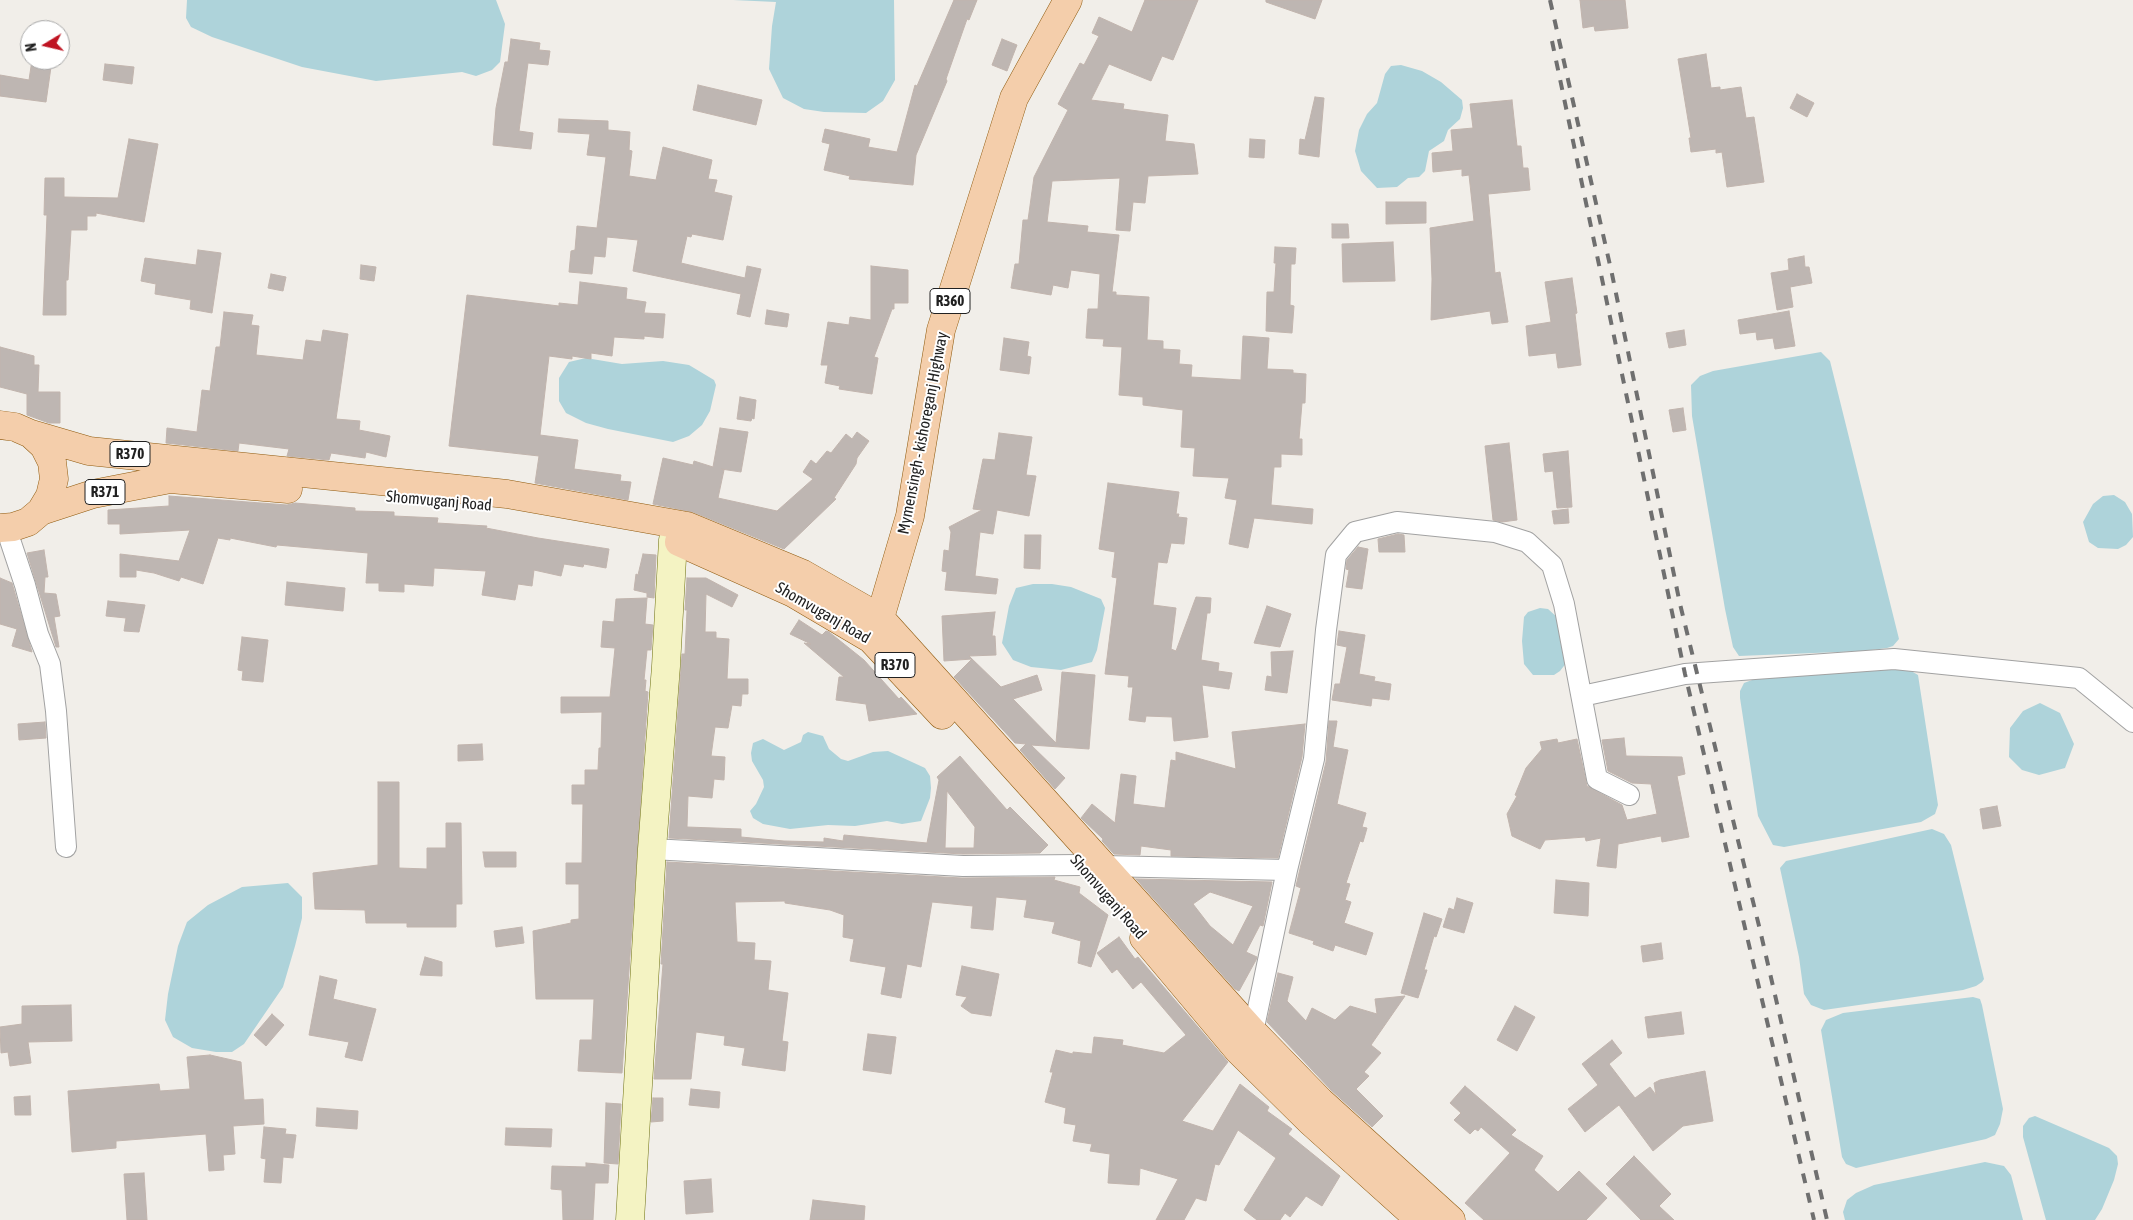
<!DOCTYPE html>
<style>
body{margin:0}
#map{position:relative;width:2133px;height:1220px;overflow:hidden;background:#f1eee9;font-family:"Asap Condensed",sans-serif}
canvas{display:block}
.north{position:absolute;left:20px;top:20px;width:50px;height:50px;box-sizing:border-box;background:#fff;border:1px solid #a6a6a6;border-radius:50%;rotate:261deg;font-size:14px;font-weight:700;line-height:20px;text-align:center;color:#212121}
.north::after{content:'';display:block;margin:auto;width:18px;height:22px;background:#bf1422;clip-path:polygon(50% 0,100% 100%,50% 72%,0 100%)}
</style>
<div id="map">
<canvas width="2133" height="1220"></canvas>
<div class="north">N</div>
</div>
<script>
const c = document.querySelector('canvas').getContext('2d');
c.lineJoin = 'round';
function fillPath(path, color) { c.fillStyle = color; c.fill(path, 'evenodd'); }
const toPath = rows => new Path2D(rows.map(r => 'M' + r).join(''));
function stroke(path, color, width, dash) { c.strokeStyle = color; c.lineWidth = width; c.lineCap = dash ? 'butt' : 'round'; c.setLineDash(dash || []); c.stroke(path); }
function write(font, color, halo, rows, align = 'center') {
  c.font = font + ' "Asap Condensed",sans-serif'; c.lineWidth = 4; c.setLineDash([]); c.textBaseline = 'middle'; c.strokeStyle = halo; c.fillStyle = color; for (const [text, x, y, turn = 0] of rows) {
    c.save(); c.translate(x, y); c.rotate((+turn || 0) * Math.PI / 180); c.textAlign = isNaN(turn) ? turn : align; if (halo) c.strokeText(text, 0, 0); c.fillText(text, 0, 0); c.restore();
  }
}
const water = toPath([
 [187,0,496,0,505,24,500,62,492,70,476,76,462,72,376,81,302,67,212,37,191,27,186,18],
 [733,0,894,0,895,80,883,101,866,113,824,112,804,109,783,98,769,69,772,26,776,2],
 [1401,65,1422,71,1441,82,1462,100,1463,108,1460,119,1448,130,1444,141,1429,151,1425,171,1419,177,1408,178,1397,187,1377,188,1361,171,1355,151,1359,130,1367,114,1377,103,1385,74,1391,66],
 [1821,352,1830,361,1833,373,1899,639,1893,646,1887,648,1863,651,1739,656,1733,647,1725,609,1692,416,1691,385,1700,376,1713,371],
 [586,358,622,364,663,361,689,365,714,380,716,385,710,411,702,425,689,436,673,442,608,429,586,423,566,413,559,401,559,378,569,362],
 [2114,495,2125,502,2132,514,2133,537,2126,545,2118,549,2098,548,2089,542,2083,522,2093,504,2103,496],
 [1033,584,1052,584,1071,587,1101,599,1105,608,1097,650,1092,662,1061,670,1031,667,1013,660,1002,643,1009,606,1016,588],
 [1540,608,1548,609,1558,618,1567,662,1560,671,1554,675,1533,675,1524,664,1522,641,1524,617,1528,612],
 [1880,664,1906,668,1918,675,1938,805,1935,814,1921,822,1784,847,1773,845,1758,816,1740,698,1740,691,1744,683,1760,677],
 [2040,703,2060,713,2074,744,2065,768,2039,775,2022,770,2009,757,2010,728,2023,711],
 [808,732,823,736,829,749,841,759,848,761,873,752,888,751,925,768,930,776,931,788,930,798,921,821,902,824,887,821,855,826,828,825,790,829,763,824,753,818,750,811,756,804,764,787,763,780,752,761,751,753,753,743,763,739,784,750,801,742,803,735],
 [1932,829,1944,834,1951,845,1984,979,1982,982,1976,986,1963,990,1824,1010,1811,1005,1804,994,1799,957,1780,868,1786,861],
 [288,883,302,897,302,918,295,946,283,987,244,1044,232,1052,216,1052,192,1048,173,1037,165,1020,168,994,178,946,187,922,208,905,242,887],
 [1973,997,1980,999,1982,1005,2003,1109,2000,1124,1995,1135,1986,1139,1856,1168,1846,1164,1842,1157,1821,1030,1826,1020,1843,1013],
 [2035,1116,2093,1141,2109,1148,2117,1156,2118,1164,2114,1180,2102,1209,2095,1220,2046,1220,2023,1137,2023,1126,2029,1118],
 [1985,1162,2004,1166,2011,1175,2023,1220,1845,1220,1843,1212,1847,1200,1856,1193,1874,1185]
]);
const building = toPath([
 [954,0,977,0,969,20,967,19,946,79,947,81,916,155,913,185,849,179,850,176,824,170,830,144,822,142,825,129,870,139,868,147,897,152,915,85,917,86,954,0],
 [1145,0,1198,0,1173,60,1162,56,1151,81,1109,64,1091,100,1124,104,1123,109,1168,115,1165,141,1194,144,1198,174,1148,176,1145,203,1133,202,1130,231,1116,230,1120,178,1052,181,1047,222,1088,226,1087,232,1119,235,1112,292,1116,292,1116,295,1149,297,1147,340,1163,341,1163,349,1180,350,1179,364,1192,365,1191,377,1241,380,1243,336,1269,338,1267,369,1293,370,1293,373,1306,374,1305,403,1302,403,1299,439,1302,439,1302,455,1281,454,1281,467,1274,467,1271,505,1313,509,1312,524,1254,518,1248,548,1229,544,1237,500,1225,498,1229,478,1193,476,1195,448,1181,447,1183,410,1143,405,1143,397,1119,395,1122,347,1103,346,1104,339,1086,338,1088,309,1098,309,1100,274,1071,270,1068,288,1053,285,1051,295,1011,288,1015,264,1019,264,1023,220,1028,220,1034,177,1068,110,1058,104,1080,63,1084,65,1099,36,1092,33,1099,17,1132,32,1145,0],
 [1266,0,1322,0,1315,19,1266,2,1266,0],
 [1580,0,1625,0,1628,28,1595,31,1594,26,1583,28,1580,0],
 [511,39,540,43,539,50,550,51,548,65,528,63,519,131,533,133,531,149,493,145,496,108,505,62,508,62,511,39],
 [1002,39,1017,45,1007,71,992,65,1002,39],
 [1706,54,1711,88,1720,87,1720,90,1741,87,1746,118,1754,117,1764,182,1727,187,1722,152,1716,153,1716,149,1691,152,1689,138,1691,138,1678,59,1706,54],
 [32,60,52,60,46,102,0,96,0,75,29,80,32,60],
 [105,64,134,67,132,84,103,80,105,64],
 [698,85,762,100,756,125,693,110,698,85],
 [1797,94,1814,103,1807,117,1790,108,1797,94],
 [1315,97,1324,98,1319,157,1299,154,1300,139,1305,140,1315,97],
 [1512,100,1517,146,1521,146,1523,168,1528,168,1530,190,1488,194,1495,273,1500,272,1508,322,1492,324,1490,311,1431,320,1432,279,1430,228,1474,221,1469,175,1462,176,1462,169,1433,172,1432,153,1453,151,1451,130,1473,128,1470,104,1512,100],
 [559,119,608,121,608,130,630,132,629,150,632,151,629,176,656,180,663,147,712,160,708,179,717,180,714,192,732,196,723,240,692,234,691,237,687,236,681,263,745,278,747,266,761,269,750,317,737,314,741,294,633,271,638,240,607,237,605,257,594,256,592,274,569,272,571,251,575,250,577,226,597,228,606,157,587,155,590,134,558,132,559,119],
 [129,139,158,144,144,222,96,213,96,216,87,216,87,230,71,230,68,280,66,280,66,315,43,315,47,215,44,215,45,178,64,178,64,197,118,198,129,139],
 [1250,139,1265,140,1264,158,1249,157,1250,139],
 [1386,202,1426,202,1426,223,1386,224,1386,202],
 [1332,224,1348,224,1349,238,1332,238,1332,224],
 [1393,242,1395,281,1343,282,1342,244,1393,242],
 [1275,247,1296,248,1295,264,1291,264,1290,305,1294,306,1292,333,1266,331,1267,292,1274,292,1276,263,1274,263,1275,247],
 [198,250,221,253,212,313,190,309,191,300,155,294,156,284,141,281,145,258,196,265,198,250],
 [1804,256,1805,267,1809,267,1812,283,1790,287,1793,307,1777,310,1771,273,1789,270,1788,259,1804,256],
 [361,265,376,267,374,281,360,279,361,265],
 [871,266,908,270,908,303,894,303,894,309,892,309,874,357,878,358,872,394,839,389,840,386,825,383,828,365,821,365,828,322,849,325,850,317,871,320,871,266],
 [271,274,286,277,283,291,268,288,271,274],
 [1572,278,1577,313,1575,314,1581,365,1558,368,1556,353,1529,356,1526,326,1551,322,1545,282,1572,278],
 [580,282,627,288,626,299,646,302,644,313,665,314,663,338,644,336,644,339,614,337,612,356,591,353,591,359,572,356,572,359,549,356,540,435,578,440,574,469,621,475,620,481,631,482,628,500,535,483,539,456,449,446,467,295,559,306,559,303,578,305,580,282],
 [767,310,789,314,787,327,765,324,767,310],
 [1789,311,1795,346,1775,349,1773,338,1757,340,1756,332,1740,334,1738,320,1789,311],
 [224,312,253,315,251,325,259,326,256,355,303,360,306,340,321,342,323,330,348,334,336,419,360,421,359,430,390,436,386,457,366,452,365,458,331,453,329,460,287,456,289,449,239,443,238,451,166,443,167,428,197,432,202,390,210,391,216,347,220,347,224,312],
 [1684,330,1686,345,1669,348,1666,333,1684,330],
 [1004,338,1029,342,1027,356,1031,357,1029,374,1000,370,1004,338],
 [0,347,34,356,34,365,39,365,38,392,60,392,60,423,49,423,27,415,27,394,0,387,0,347],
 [740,397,756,400,754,419,752,418,751,421,737,419,740,397],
 [1683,408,1686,430,1673,432,1669,410,1683,408],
 [720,428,748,432,741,472,721,469,724,470,718,498,777,511,813,479,803,472,811,460,816,464,827,451,831,453,846,434,852,439,857,432,869,441,857,458,856,464,834,498,836,499,784,549,693,512,653,504,663,458,693,465,694,461,713,467,720,428],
 [999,433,1032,437,1026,475,1036,476,1029,516,997,510,993,534,980,532,975,576,998,579,996,594,945,590,947,572,942,571,944,550,949,551,951,532,949,527,982,510,973,509,983,459,995,460,999,433],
 [1509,443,1517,520,1502,522,1493,520,1485,446,1509,443],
 [1568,451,1572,507,1557,508,1553,471,1545,472,1543,454,1568,451],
 [1108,483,1179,492,1176,514,1179,514,1178,517,1187,518,1184,544,1171,543,1167,563,1158,562,1153,605,1176,608,1171,649,1176,651,1196,597,1211,598,1210,613,1207,613,1201,660,1219,663,1218,671,1232,673,1229,689,1202,685,1208,737,1174,741,1172,717,1146,716,1145,722,1129,720,1133,687,1128,687,1129,676,1105,674,1117,578,1112,577,1115,552,1099,549,1108,483],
 [169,496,287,505,295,503,355,508,355,511,394,512,394,516,438,518,437,523,487,526,486,528,538,538,609,549,606,568,584,564,583,567,564,564,561,576,534,570,532,586,518,584,515,600,482,595,486,571,434,568,433,586,404,584,404,592,379,591,379,583,366,583,368,553,277,545,276,547,230,538,230,540,218,538,203,584,181,577,179,581,154,573,136,570,136,577,120,577,120,554,179,561,190,530,120,534,120,524,108,524,108,510,169,506,169,496],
 [1568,509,1569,523,1554,524,1552,511,1568,509],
 [1398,534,1404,535,1405,552,1379,552,1378,539,1398,534],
 [1025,535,1041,535,1040,569,1024,568,1025,535],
 [1358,547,1368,549,1362,589,1346,587,1349,570,1346,569,1347,560,1358,547],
 [44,550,48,577,45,577,44,593,56,594,60,616,54,617,59,647,56,647,27,553,44,550],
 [643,554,656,555,654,598,647,597,647,593,634,590,636,574,638,575,643,554],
 [0,578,12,583,32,652,12,646,17,629,0,624,0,578],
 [687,578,706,578,738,595,732,607,706,594,705,632,716,632,716,638,729,639,727,679,748,679,748,694,742,694,741,706,732,705,728,728,715,727,711,756,725,757,724,780,714,779,712,798,688,796,687,827,741,829,741,837,784,841,824,842,824,838,843,841,844,835,927,843,939,780,937,777,960,756,1007,810,1010,807,1048,845,1040,853,963,854,669,838,682,654,685,654,687,610,685,610,687,578],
 [947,791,975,827,974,848,945,848,947,791],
 [287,582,345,588,343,611,285,605,287,582],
 [647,598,645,624,653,625,651,650,647,650,644,680,646,680,645,691,648,692,622,1073,578,1071,580,1040,592,1040,594,999,536,999,533,931,571,923,571,920,579,919,579,884,566,884,566,863,582,863,583,804,572,804,572,785,585,785,585,770,598,770,599,748,601,748,602,712,561,713,561,697,610,697,615,648,601,647,603,621,614,622,616,599,647,598],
 [108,601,145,605,139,632,124,631,126,618,106,616,108,601],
 [1267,606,1291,614,1280,647,1254,643,1267,606],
 [995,612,992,636,995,636,996,655,969,656,1001,687,1037,675,1042,690,1013,699,1056,743,1062,672,1095,675,1089,749,1031,745,1065,778,1055,789,1020,750,1026,744,1015,743,954,677,972,659,944,661,942,616,995,612],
 [799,620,822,635,826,631,829,632,864,660,899,699,901,697,917,714,869,721,866,704,836,700,839,677,844,677,804,643,811,644,790,634,799,620],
 [1339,631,1365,635,1359,674,1375,677,1374,681,1391,684,1389,700,1372,698,1371,706,1332,700,1335,684,1340,684,1347,647,1337,645,1339,631],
 [242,637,268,640,263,682,242,680,243,671,238,670,242,637],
 [1293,651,1287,693,1265,690,1267,676,1272,677,1271,652,1293,651],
 [1329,721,1337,721,1333,747,1348,750,1337,804,1366,813,1362,827,1367,828,1363,842,1360,841,1346,883,1350,884,1345,900,1351,902,1344,923,1373,933,1366,955,1335,945,1333,951,1313,944,1314,941,1289,933,1301,888,1296,886,1299,873,1326,762,1329,721],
 [45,722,46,738,19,740,18,724,45,722],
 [1305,724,1302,757,1278,858,1171,856,1171,850,1141,846,1140,855,1114,854,1102,841,1103,839,1081,818,1092,804,1115,823,1121,774,1136,776,1133,804,1165,808,1171,760,1176,761,1176,752,1236,769,1232,732,1305,724],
 [1624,738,1626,756,1682,757,1685,774,1677,776,1689,837,1662,842,1661,836,1618,844,1616,868,1597,866,1601,838,1586,841,1585,837,1545,840,1540,849,1512,836,1507,814,1517,796,1515,795,1526,768,1542,749,1540,742,1557,739,1558,743,1577,739,1587,786,1622,805,1627,820,1657,814,1651,784,1632,783,1608,771,1602,740,1624,738],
 [482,744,483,760,458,761,458,745,482,744],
 [378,782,399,782,399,868,427,869,427,848,446,848,446,823,461,823,462,904,456,904,456,927,407,927,407,923,366,923,365,910,315,909,313,873,378,865,378,782],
 [1997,806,2001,826,1983,829,1980,809,1997,806],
 [483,852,516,852,516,867,485,867,483,852],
 [667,862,962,878,1055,877,1054,880,1080,887,1079,893,1108,915,1091,967,1078,963,1081,941,1052,933,1055,922,1024,917,1027,900,996,897,993,930,971,928,973,906,932,902,921,967,907,964,901,998,881,994,886,967,850,961,854,939,843,937,844,915,830,910,785,903,785,901,735,902,737,942,755,943,754,960,771,961,768,990,788,993,782,1041,788,1042,785,1071,742,1065,745,1048,724,1045,725,1036,696,1032,691,1079,654,1079,663,964,661,964,667,862],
 [1136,879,1272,882,1263,926,1260,925,1246,952,1257,957,1256,960,1239,991,1235,989,1136,879],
 [1210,892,1253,906,1233,945,1210,926,1193,904,1210,892],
 [1556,880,1589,883,1588,916,1554,913,1556,880],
 [1457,898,1473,903,1464,933,1443,927,1449,908,1454,910,1457,898],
 [1424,913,1442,919,1436,937,1434,936,1424,970,1427,970,1418,998,1401,993,1424,913],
 [522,927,524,943,496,947,494,931,522,927],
 [1119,937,1135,959,1138,957,1228,1062,1182,1121,1213,1131,1240,1084,1269,1107,1267,1111,1292,1129,1288,1134,1340,1176,1322,1206,1306,1196,1290,1217,1285,1213,1280,1220,1257,1220,1244,1210,1276,1158,1238,1130,1219,1165,1215,1164,1206,1201,1196,1198,1184,1220,1156,1220,1178,1179,1140,1168,1139,1185,1108,1183,1110,1154,1090,1151,1092,1144,1073,1141,1076,1125,1064,1123,1066,1108,1045,1102,1053,1072,1050,1072,1056,1050,1073,1054,1073,1052,1092,1054,1094,1037,1123,1040,1122,1045,1164,1053,1186,1035,1141,982,1133,989,1117,969,1112,973,1097,953,1119,937],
 [1661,943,1663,959,1643,962,1641,946,1661,943],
 [425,957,442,962,442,976,420,975,425,957],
 [962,966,999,974,991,1016,971,1013,961,1006,967,997,956,995,962,966],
 [1278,973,1293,977,1287,1001,1306,1021,1312,1008,1335,1020,1350,1006,1377,1014,1375,999,1405,996,1371,1045,1381,1053,1364,1072,1369,1076,1356,1089,1383,1116,1372,1127,1331,1090,1267,1022,1278,973],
 [320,976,337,980,333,999,376,1009,362,1061,345,1057,349,1042,309,1035,320,976],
 [71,1005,72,1041,28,1042,31,1063,10,1066,8,1052,1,1053,0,1027,22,1024,22,1006,71,1005],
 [1515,1006,1535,1017,1517,1051,1497,1040,1515,1006],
 [1681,1012,1684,1034,1648,1038,1645,1017,1681,1012],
 [272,1014,284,1025,266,1046,254,1035,272,1014],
 [868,1034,896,1037,891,1074,863,1070,868,1034],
 [1612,1040,1622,1053,1609,1064,1635,1098,1650,1087,1656,1095,1654,1083,1660,1080,1705,1071,1713,1121,1683,1126,1653,1151,1619,1105,1585,1132,1568,1109,1598,1085,1582,1064,1612,1040],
 [210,1055,241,1062,244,1100,263,1099,264,1124,233,1126,235,1154,223,1155,224,1170,209,1171,206,1134,116,1141,116,1148,72,1152,68,1091,159,1084,160,1091,190,1089,187,1057,210,1055],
 [1465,1086,1516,1130,1511,1135,1543,1156,1534,1170,1558,1192,1579,1171,1607,1198,1586,1220,1484,1220,1465,1203,1510,1153,1481,1127,1478,1131,1475,1129,1470,1134,1454,1120,1461,1113,1450,1103,1465,1086],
 [691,1089,720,1092,719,1108,689,1105,691,1089],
 [30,1096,31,1115,15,1115,14,1097,30,1096],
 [653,1098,663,1098,663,1121,651,1122,653,1098],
 [606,1103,621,1104,618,1164,604,1163,606,1103],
 [317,1108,358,1111,357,1129,316,1126,317,1108],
 [264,1127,286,1129,285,1134,296,1135,293,1158,283,1157,281,1183,264,1182,266,1159,261,1158,264,1127],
 [506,1128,552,1129,551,1147,505,1145,506,1128],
 [1634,1156,1671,1194,1659,1206,1674,1220,1641,1220,1606,1184,1634,1156],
 [586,1163,609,1165,608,1183,595,1183,593,1220,563,1220,562,1190,551,1189,552,1166,586,1167,586,1163],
 [144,1173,147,1220,127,1220,124,1174,144,1173],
 [711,1179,713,1212,686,1214,684,1181,711,1179],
 [813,1200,865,1206,864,1220,810,1220,813,1200]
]);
const street = toPath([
 [9,537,25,585,38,634,50,664,56,711,66,847],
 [1582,696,1685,674,1894,659,2079,678,2133,722],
 [652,849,963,866,1081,865],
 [1103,866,1287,870],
 [1253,1032,1287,870,1314,759,1326,630,1336,555,1355,532,1397,522,1495,532,1527,542,1552,565,1564,604,1597,779,1629,795]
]);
const secondary = toPath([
 [630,1220,652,849,666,666,673,540]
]);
const primary = toPath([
 [0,425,15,427,31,434,44,446,52,462,54,479,50,496,41,511,28,522,13,527,0,528],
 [31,434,89,451,507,494,687,526,803,574,880,618,1253,1032,1320,1101,1451,1220],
 [41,511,93,494,170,479,288,489],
 [679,542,793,593,871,639,942,715],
 [872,635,880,618,910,516,941,330,1014,98,1068,0],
 [1144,938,1238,1050,1310,1121,1420,1220]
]);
const rail = toPath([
 [1550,0,1612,274,1680,604,1760,930,1827,1220],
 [1552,41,1685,674,1814,1220]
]);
const shields = [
 [950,301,40],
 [130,454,40],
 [105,492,40],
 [895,665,40]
];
const shieldNames = [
 ["R360",950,301],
 ["R370",130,454],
 ["R371",105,492],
 ["R370",895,665]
];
const streetNames = [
 ["Mymensingh - kishoreganj Highway",923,433,-79],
 ["Shomvuganj Road",439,501,5],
 ["Shomvuganj Road",823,613,30],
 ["Shomvuganj Road",1108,897,49]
];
fillPath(water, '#aed3da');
fillPath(building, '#beb6b2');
stroke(building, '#c1b4ad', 1);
stroke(street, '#a2a2a2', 22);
stroke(secondary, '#6e7110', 29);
stroke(primary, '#905b0f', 29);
stroke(street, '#fff', 20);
stroke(secondary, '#f4f3c3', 28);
stroke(primary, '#f4ceab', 28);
stroke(rail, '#6f6f6f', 4, [10, 10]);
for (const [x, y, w] of shields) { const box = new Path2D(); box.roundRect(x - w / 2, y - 12.5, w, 25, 4); c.fillStyle = '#fff'; c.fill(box); stroke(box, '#212121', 1); }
write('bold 15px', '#212121', null, shieldNames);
write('16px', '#212121', '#fff', streetNames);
</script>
